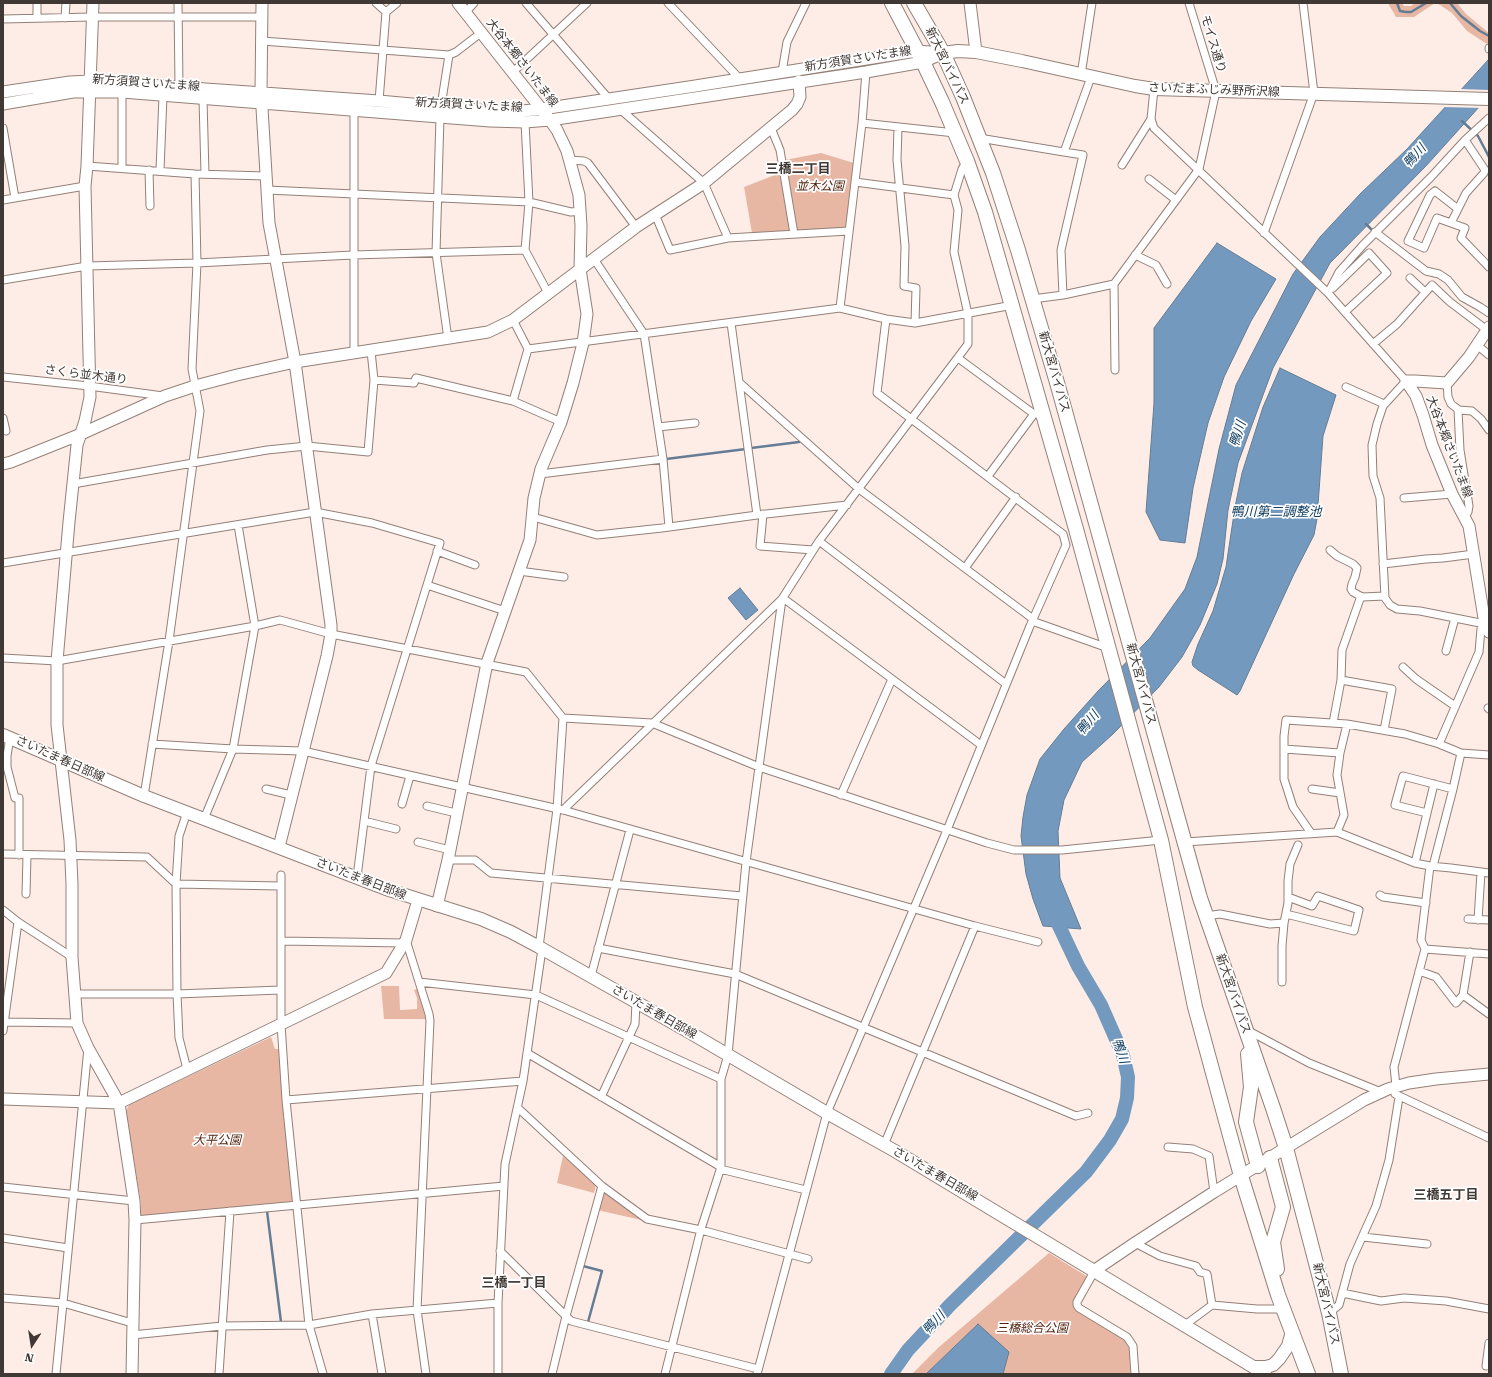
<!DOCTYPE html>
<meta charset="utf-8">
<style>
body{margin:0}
#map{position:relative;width:1492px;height:1377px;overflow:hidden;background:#feede6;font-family:"Roboto Serif",serif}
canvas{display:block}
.frame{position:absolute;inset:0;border:4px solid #403834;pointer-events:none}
.north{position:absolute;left:12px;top:1325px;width:40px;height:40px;-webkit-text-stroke:3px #fefefe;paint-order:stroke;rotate:192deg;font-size:11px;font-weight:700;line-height:16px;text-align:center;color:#403834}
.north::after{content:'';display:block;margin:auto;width:14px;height:18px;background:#403834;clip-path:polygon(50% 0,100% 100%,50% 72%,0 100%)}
</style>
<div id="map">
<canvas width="1492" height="1377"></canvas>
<div class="frame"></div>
<div class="north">N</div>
</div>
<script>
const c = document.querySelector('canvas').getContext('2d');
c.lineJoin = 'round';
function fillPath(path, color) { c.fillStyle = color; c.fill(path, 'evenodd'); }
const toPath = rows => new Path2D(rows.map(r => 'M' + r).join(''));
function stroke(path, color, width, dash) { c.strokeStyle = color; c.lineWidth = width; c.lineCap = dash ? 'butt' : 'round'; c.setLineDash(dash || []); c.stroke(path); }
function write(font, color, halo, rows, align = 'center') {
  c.font = font + ' "Roboto Serif","Noto Sans JP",serif'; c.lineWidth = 3.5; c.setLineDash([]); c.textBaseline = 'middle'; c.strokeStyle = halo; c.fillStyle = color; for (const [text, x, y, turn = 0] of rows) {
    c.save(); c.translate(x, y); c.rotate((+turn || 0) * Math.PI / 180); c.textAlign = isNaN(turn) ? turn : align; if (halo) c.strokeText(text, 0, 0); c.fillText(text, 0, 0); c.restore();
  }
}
const green = toPath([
 [1388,3,1402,3,1404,6,1411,6,1415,3,1457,3,1466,14,1489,33,1489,42,1487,44,1467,31,1452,13,1440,5,1435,3,1414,17,1396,17],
 [821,153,854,163,846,227,795,231,785,160],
 [780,173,791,232,752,233,744,187],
 [381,986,399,986,400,1010,417,1009,417,998,414,990,417,989,426,1019,384,1019],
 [271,1037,275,1049,279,1049,293,1204,141,1217,141,1203,126,1111,129,1105],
 [563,1156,596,1185,594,1193,557,1183],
 [603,1191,646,1221,597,1210],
 [1049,1253,1088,1277,1075,1301,1124,1339,1130,1350,1131,1374,912,1374,939,1347]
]);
const water = toPath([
 [1489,59,1489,96,1426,166,1330,263,1273,368,1238,463,1228,510,1223,559,1217,584,1200,625,1182,657,1159,687,1113,734,1082,762,1064,800,1058,831,1060,878,1081,929,1043,926,1033,899,1026,874,1021,836,1023,817,1027,795,1040,759,1064,729,1098,691,1150,638,1185,589,1197,557,1219,449,1236,385,1293,274,1320,237,1360,194,1407,149,1489,59],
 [1217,243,1276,279,1251,321,1224,377,1208,423,1193,488,1185,543,1160,540,1146,512,1154,403,1154,328,1217,243],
 [1280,368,1336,395,1323,436,1317,519,1314,535,1294,574,1240,691,1237,695,1198,670,1193,666,1192,662,1198,644,1213,611,1226,567,1235,507,1242,473,1263,407,1280,368],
 [740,588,758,610,746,620,728,598,740,588],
 [978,1324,1009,1352,1003,1374,926,1374,978,1324]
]);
const pier = toPath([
 [1460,89,1489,90,1489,99,1481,108,1443,107]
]);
const stream = toPath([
 [1397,3,1400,11,1406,12,1411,12,1426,3],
 [1450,3,1461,16,1480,31,1489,36],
 [1462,121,1478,136,1489,157],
 [1366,224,1373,231],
 [751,448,799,442],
 [666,459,746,449],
 [267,1211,281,1322],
 [583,1266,602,1271,588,1322]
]);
const river = toPath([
 [891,1374,908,1350,950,1305,1086,1172,1110,1140,1122,1119,1127,1098,1128,1077,1123,1055,1101,1005,1078,966,1052,911]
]);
const street = toPath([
 [37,3,37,18],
 [178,3,179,86],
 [376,3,386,12],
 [526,3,609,99],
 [668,3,740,79],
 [466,12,474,3],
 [65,18,66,3],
 [3,19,92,17,262,17],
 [262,41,449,55],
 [1489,49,1489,48],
 [513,72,587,3],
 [782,72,787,42,806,3],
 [1081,75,1092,3],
 [1154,89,1151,119,1154,128,1328,293,1406,381,1383,406,1377,424,1372,445,1373,476,1380,498,1385,598,1390,605,1397,609,1420,611,1485,624,1481,629,1479,652,1439,744],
 [203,99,205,174],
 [379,101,386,12,397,3],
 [441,106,449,55,456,52,482,32],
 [620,109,704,183,728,238],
 [440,117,436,253,448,339],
 [525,122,529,202,525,250,548,293],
 [862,123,955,133],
 [898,127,897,160,905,246,904,286,916,288,915,323],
 [3,128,15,198],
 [771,128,780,150,794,234],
 [979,138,1064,152],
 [1465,140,1485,170,1484,173,1466,193,1451,223,1465,228,1461,238,1489,267],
 [570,160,584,161,588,163,636,227],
 [1122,165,1151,119],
 [87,166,195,174,266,176],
 [122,168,122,92],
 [149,170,150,206],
 [160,170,163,96],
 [1149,179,1176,200],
 [855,182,954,195],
 [267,190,529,202,571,212,581,211],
 [3,200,85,186],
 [655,214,670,250,728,238,849,231],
 [1451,223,1437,218,1424,248,1408,241,1430,195,1435,191,1458,209],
 [1375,232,1426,271,1439,274,1448,280,1462,297,1480,307,1489,313],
 [1264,233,1314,93,1303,3],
 [1135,255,1156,265,1167,284],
 [594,259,644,334,663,459,669,527],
 [1410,278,1425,292],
 [3,280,87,266,197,263,353,255,525,250],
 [1333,288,1369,253,1387,273,1345,312],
 [1328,293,1339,272,1363,245,1431,177,1465,140,1489,118],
 [1063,295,1061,250,1083,155,1064,152,1091,77],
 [1040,298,1063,295,1114,284],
 [840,308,862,123,866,72],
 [513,320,528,349,513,401],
 [731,323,757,515],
 [1373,344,1397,324,1432,285,1450,302,1487,330],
 [1477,345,1489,355],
 [528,349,840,308,886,319,915,323,1013,305],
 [354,353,354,110],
 [958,358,1034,414,1044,414],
 [1115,370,1114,284,1199,169,1216,91,1189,3],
 [3,377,89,386,163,396],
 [374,380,414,383,416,378,513,401,561,422],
 [740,383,859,489,1033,619],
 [1447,383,1448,397,1451,404,1459,410,1472,411,1481,419,1489,430],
 [1346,387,1384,404],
 [1458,410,1460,450,1469,506,1468,512,1464,516],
 [3,418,6,431],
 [658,427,695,423],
 [540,474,663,459],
 [988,476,1034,414],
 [73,484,267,450,307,446,368,452,374,380,371,351],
 [1404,498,1452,494],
 [763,514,760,546,813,550],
 [533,517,597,535,662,528,757,515,847,505],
 [819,541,1006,684],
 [1330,550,1337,556,1353,564,1357,568,1355,577,1352,584,1351,589,1353,592,1362,597,1385,596],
 [437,551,475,565],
 [3,563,315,512,372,523,440,543,371,766,357,877],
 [1383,564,1426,559,1443,558,1474,554],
 [965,568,1016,497],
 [519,571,564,577],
 [427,585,505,611],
 [1032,621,1108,648],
 [1446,651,1455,618],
 [3,658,57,661,255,626,280,620,331,634,526,672,563,718,652,723,759,767,987,843,1014,850,1062,850,1161,840],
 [1403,667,1416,679,1455,706],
 [1341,680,1392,689,1384,730],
 [1488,708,1489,709],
 [1333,723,1341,680,1342,650,1361,596],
 [10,737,7,756,7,767,15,798,19,798,19,855],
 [152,744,233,749,303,751,563,810,975,926,1038,942],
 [1284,749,1340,753],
 [266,789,291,795],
 [1312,789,1340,793],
 [841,795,892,679],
 [144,796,169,641,200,411,192,369,197,263,195,174],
 [402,804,410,776],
 [427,806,456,813],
 [563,810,783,598,981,745],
 [187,812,179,836,176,884,177,994,179,1038,187,1069],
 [1427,813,1395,805,1403,776,1453,789],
 [204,819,233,749,255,626,238,525],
 [364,821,396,829],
 [1337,832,1344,815,1337,775,1340,753,1347,724],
 [1311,833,1293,807,1284,779,1284,736,1286,720,1347,724,1405,734,1439,744,1461,753,1489,755],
 [418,842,450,850],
 [1185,842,1337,832,1415,863,1430,866,1451,868,1489,873],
 [3,854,147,857,176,884,281,886],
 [448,860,475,860,491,873,742,896],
 [1415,863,1434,784],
 [1433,866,1453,789,1461,753],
 [281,875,281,1024,286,1100,309,1325,323,1374],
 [26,894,27,855],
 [1380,895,1383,897,1426,903],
 [3,910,18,922,72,957],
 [1286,914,1354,931,1359,910,1318,896,1312,906,1288,897],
 [1206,916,1220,914,1270,924,1284,923],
 [1468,919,1489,920],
 [1478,920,1481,872],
 [406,940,429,1014,430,1021,417,1310,426,1374],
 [281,941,404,943],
 [539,947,557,809,563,718],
 [598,948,735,974,1076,1116,1088,1113],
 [1425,949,1421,940,1430,866],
 [1470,952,1463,995,1489,1014],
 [1419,971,1436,977,1456,1003,1463,995],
 [591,976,630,830],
 [419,982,536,995,721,1079],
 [1282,982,1282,946,1284,923,1288,903,1288,881,1290,864,1298,845],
 [75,994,177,994,280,990],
 [3,1022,77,1023],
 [1247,1030,1309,1063,1381,1092],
 [3,1031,18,922],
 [527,1053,721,1167],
 [1396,1086,1394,1067,1425,949,1489,954],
 [1395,1094,1489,1138],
 [601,1097,635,1024,636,1002],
 [286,1100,523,1081],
 [518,1108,602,1186,647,1219,701,1230,808,1259],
 [884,1145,975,926],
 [1168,1147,1193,1149,1209,1156,1214,1192],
 [720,1169,806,1190],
 [3,1187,134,1201],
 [135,1220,504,1186],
 [1363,1237,1427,1244],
 [3,1238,68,1248],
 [1135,1243,1160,1256,1196,1266,1200,1272,1207,1274,1212,1305],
 [500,1251,571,1321,758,1369],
 [1095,1270,1077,1302,1077,1305,1079,1308,1127,1337,1133,1346,1135,1374],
 [1342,1293,1381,1301,1404,1298,1446,1301,1489,1309],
 [3,1298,63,1303,132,1323],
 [1329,1313,1339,1305,1350,1264,1376,1206,1389,1160,1399,1097],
 [372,1314,382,1374],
 [1185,1325,1212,1305,1257,1309,1283,1309],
 [132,1335,222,1326,309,1325,372,1314,498,1303],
 [1486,1366,1489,1343],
 [56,1374,88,1048],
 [219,1374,230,1211],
 [498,1374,498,1303,505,1164,523,1081,542,949],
 [552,1374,566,1316,602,1186],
 [665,1374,701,1229,721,1167,721,1079,728,1055,746,862,782,599,819,541,968,344,968,314,954,252,958,210,954,195,962,169,967,161],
 [757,1374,827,1113,947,830,1030,626,1066,545,1063,534,1059,531,877,393,886,319]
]);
const secondary = toPath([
 [93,3,87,166,85,186,90,397,85,421,77,445,69,522,57,661,57,725,70,840,72,884,72,957,77,1023,88,1048,119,1103,134,1201,135,1220,132,1374],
 [262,3,261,92,269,223,295,362,331,625,331,634,327,656,279,847],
 [970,3,976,52],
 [3,92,70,82,90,81,379,101,489,111,523,111,542,109,689,87,917,51,942,53],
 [3,104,73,92,122,92,490,121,525,122,550,120,866,72,923,62,943,53],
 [1489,327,1469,357,1447,383,1415,381,1406,381,1416,396,1423,415,1432,445,1452,494,1469,526,1485,624,1489,632],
 [3,464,11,462,81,434,165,396,195,386,237,375,295,362,488,332,513,320,636,227,704,183,792,110,797,104,800,97,799,81],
 [437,906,448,860,487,663,530,540,534,498,541,469,561,422,573,383,583,343,587,314,580,269,581,226,579,195,567,151,557,130,550,120,458,3],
 [3,1099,119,1103,386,973,406,940,418,900],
 [1095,1270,1135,1243,1214,1192,1364,1100,1388,1089,1409,1083,1436,1079,1489,1074]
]);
const primary = toPath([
 [943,53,958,51,976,52,1022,61,1135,86,1154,89,1489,99],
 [3,735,144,796,204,819,386,889,481,919,511,932,539,947,689,1032,827,1113,895,1151,1265,1374],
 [1253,1367,1266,1367,1273,1365,1279,1359,1288,1346,1292,1331]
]);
const highway = toPath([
 [892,3,923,62,942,102,967,161,985,212,1076,529,1161,840,1195,1007,1241,1176,1278,1295,1308,1374],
 [914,3,943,53,963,97,993,173,1018,250,1058,386,1200,898,1273,1108,1286,1148,1329,1313,1341,1374],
 [1248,1054,1251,1087,1246,1122,1258,1166],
 [1270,1158,1283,1207,1273,1242,1277,1269]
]);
const streetNames = [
 ["モイス通り",1213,44,73],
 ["新方須賀さいたま線",858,59,-9],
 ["大谷本郷さいたま線",522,63,52],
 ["新大宮バイパス",947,66,64],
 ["新方須賀さいたま線",146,83,4],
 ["さいたまふじみ野所沢線",1214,90,2],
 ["新方須賀さいたま線",469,105,3],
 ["新大宮バイパス",1054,372,74],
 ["さくら並木通り",86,375,7],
 ["大谷本郷さいたま線",1449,447,69],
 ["新大宮バイパス",1141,684,75],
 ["さいたま春日部線",60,759,24],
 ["さいたま春日部線",361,879,21],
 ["新大宮バイパス",1233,994,71],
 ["さいたま春日部線",654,1012,30],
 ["さいたま春日部線",935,1174,30],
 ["新大宮バイパス",1326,1304,77]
];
const parkNames = [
 ["並木公園",820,186],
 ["大平公園",217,1140],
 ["三橋総合公園",1032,1328]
];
const waterNames = [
 ["鴨川",1415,156,-48],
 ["鴨川",1238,434,-73],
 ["鴨川第二調整池",1276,512],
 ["鴨川",1088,723,-50],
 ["鴨川",1120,1051,71],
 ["鴨川",934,1323,-47]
];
const neighbourhoodNames = [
 ["三橋二丁目",798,169],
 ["三橋五丁目",1446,1195],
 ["三橋一丁目",514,1283]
];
fillPath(green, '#e8b7a4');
fillPath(water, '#739abe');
stroke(water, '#647d95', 1);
fillPath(pier, '#feede6');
stroke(stream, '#647d95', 2.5);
stroke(river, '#739abe', 14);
stroke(street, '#938079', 9);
stroke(secondary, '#938079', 13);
stroke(primary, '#938079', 14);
stroke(highway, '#938079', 16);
stroke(street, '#fff', 7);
stroke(secondary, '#fff', 11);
stroke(primary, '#fff', 12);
stroke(highway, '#fff', 14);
write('12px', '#403834', '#fefefe', streetNames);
write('italic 12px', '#4f1f0b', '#fefefe', parkNames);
write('italic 13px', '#103d61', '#fefefe', waterNames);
write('bold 13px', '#403834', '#fefefe', neighbourhoodNames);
</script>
